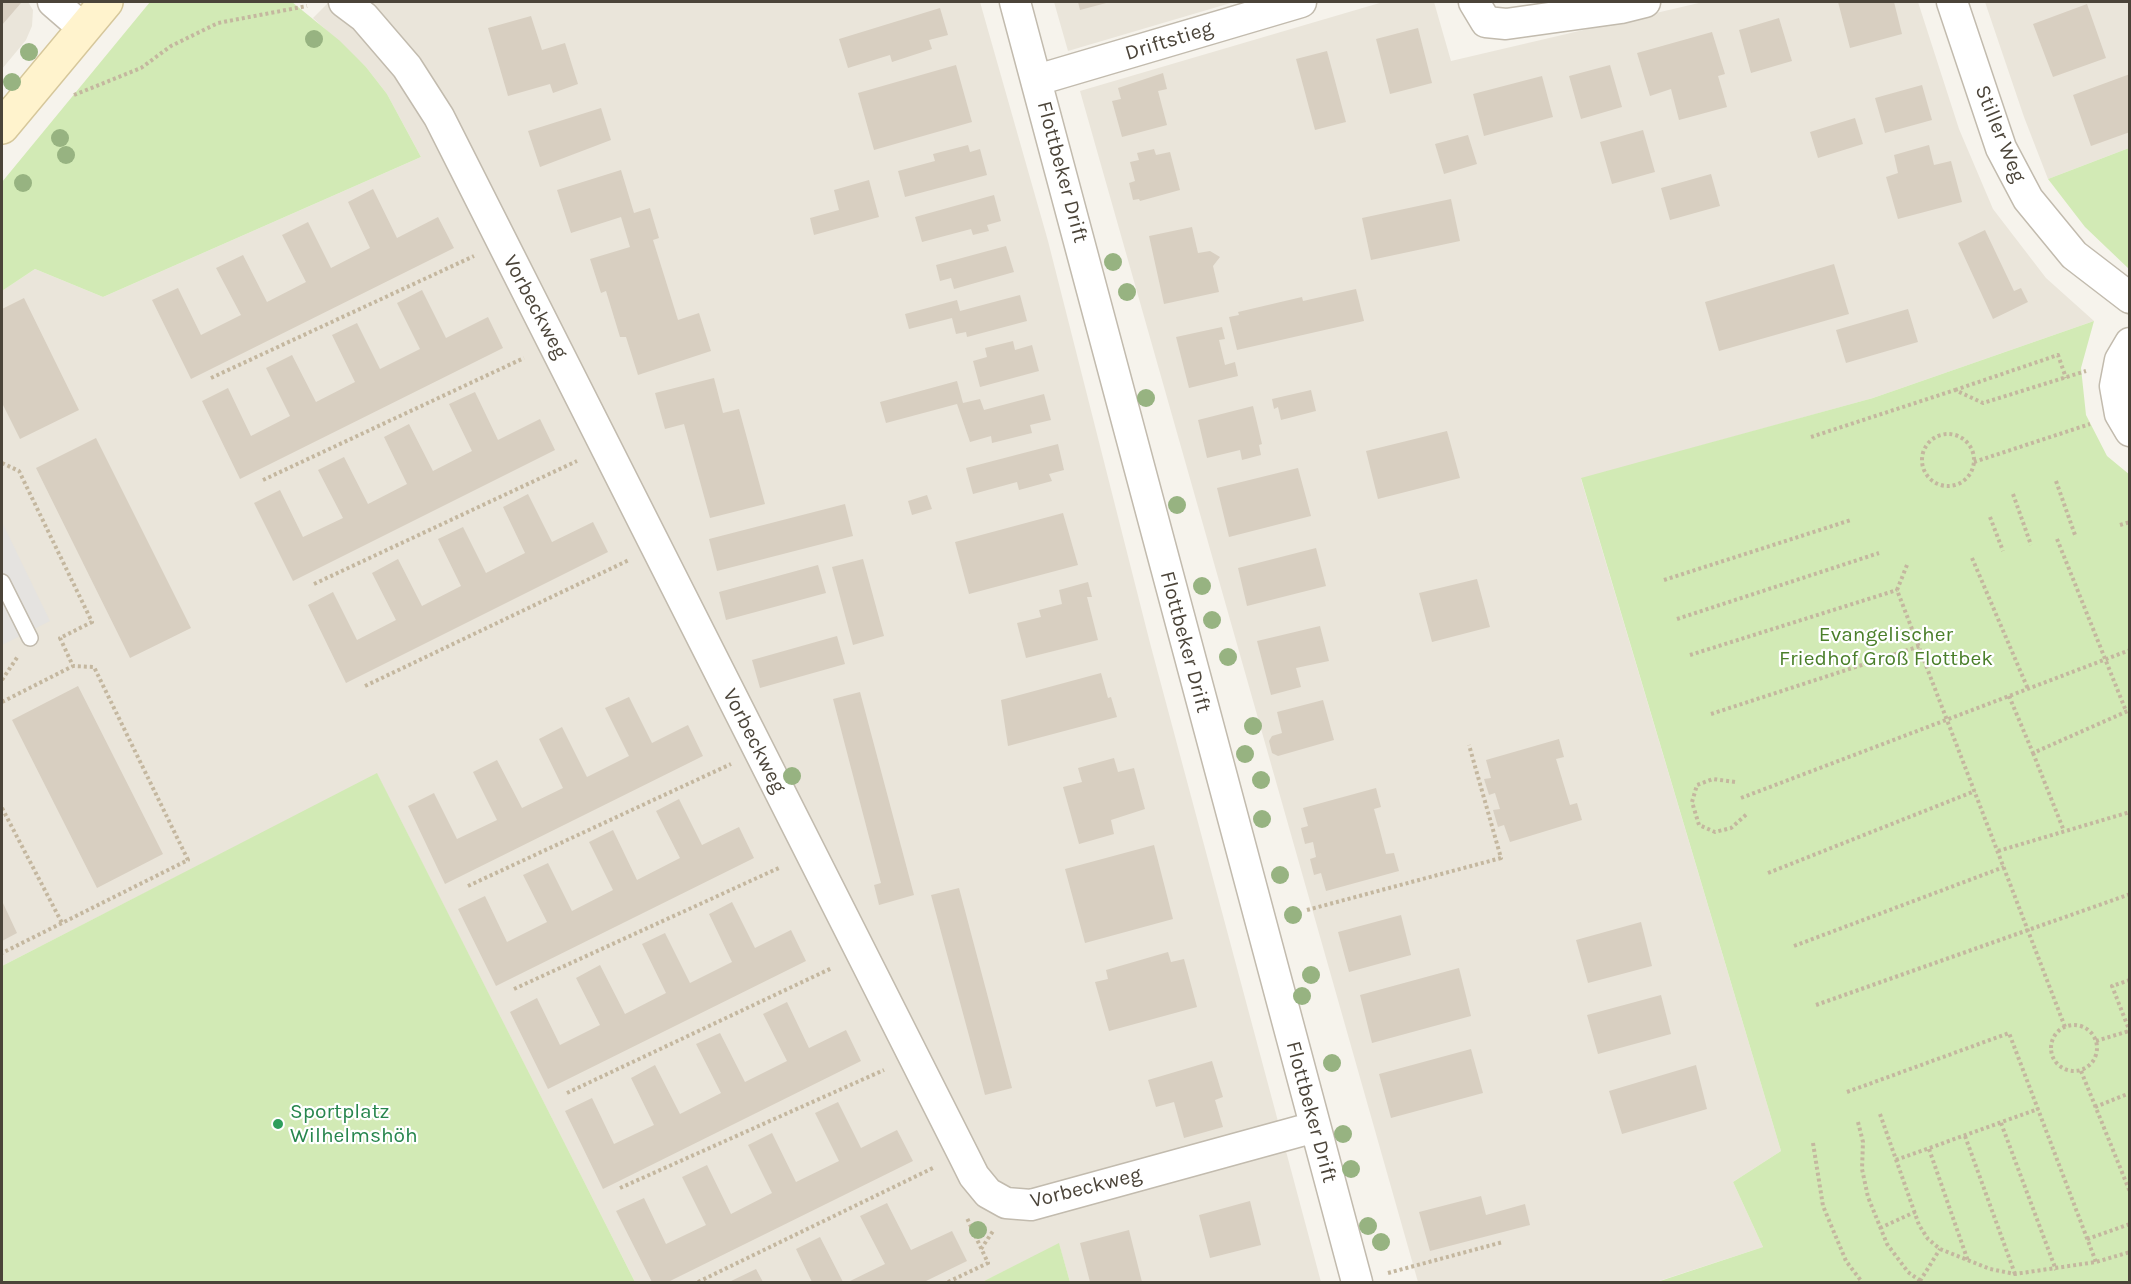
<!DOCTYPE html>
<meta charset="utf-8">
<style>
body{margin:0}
#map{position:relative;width:2131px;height:1284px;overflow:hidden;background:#f6f3ec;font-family:Karla,sans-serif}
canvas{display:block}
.frame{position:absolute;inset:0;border:3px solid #4b4439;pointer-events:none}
</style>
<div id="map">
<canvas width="2131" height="1284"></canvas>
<div class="frame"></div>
</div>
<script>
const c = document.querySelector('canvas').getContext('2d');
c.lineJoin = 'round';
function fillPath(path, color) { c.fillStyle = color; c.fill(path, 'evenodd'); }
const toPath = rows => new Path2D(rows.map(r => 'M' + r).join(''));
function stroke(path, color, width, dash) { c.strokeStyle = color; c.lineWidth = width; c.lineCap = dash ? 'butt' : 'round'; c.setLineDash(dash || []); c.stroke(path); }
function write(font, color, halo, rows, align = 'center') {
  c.font = font + ' Karla,sans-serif'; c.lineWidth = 4.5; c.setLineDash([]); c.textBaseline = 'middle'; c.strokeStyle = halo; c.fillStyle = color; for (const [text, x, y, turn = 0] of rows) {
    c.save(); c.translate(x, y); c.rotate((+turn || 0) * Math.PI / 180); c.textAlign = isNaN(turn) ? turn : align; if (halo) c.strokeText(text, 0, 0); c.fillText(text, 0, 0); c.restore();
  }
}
const residential = toPath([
 [2,2,28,2,33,10,32,26,26,40,2,69],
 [329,2,980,2,1048,241,1150,643,1321,1282,1070,1282,1059,1244,982,1282,635,1282,377,774,2,966,2,291,35,269,103,297,421,157,387,94,366,67,313,18],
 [1054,2,1234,2,1068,51],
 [1383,2,1434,2,1451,61,1703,2,1918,2,1959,129,1993,209,2046,278,2094,321,1873,398,1581,479,1781,1151,1733,1182,1763,1247,1656,1282,1418,1282,1080,91],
 [1985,2,2129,2,2129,148,2048,179,2024,117]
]);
const green = toPath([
 [150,2,292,2,340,41,366,67,387,94,421,157,103,297,35,269,2,291,2,182],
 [2129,148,2129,269,2085,227,2048,179],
 [2094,321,2081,368,2086,415,2107,456,2130,475,2129,1282,1657,1282,1763,1247,1733,1182,1781,1151,1581,478,1873,398],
 [377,773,635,1282,2,1282,2,966],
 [1059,1243,1070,1282,982,1282]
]);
const parking = toPath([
 [2,522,50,621,2,645]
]);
const building = toPath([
 [2,2,21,3,2,25],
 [1078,2,1110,2,1080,10],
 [1838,2,1894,2,1902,34,1850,48],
 [2087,4,2106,58,2053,77,2033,24],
 [940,8,948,35,929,40,932,49,892,62,890,55,848,68,839,39],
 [531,16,542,50,565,43,578,84,553,93,550,84,508,96,488,28],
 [1779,18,1792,61,1751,73,1739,30],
 [1418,28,1432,83,1390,94,1376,39],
 [1712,32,1725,74,1718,76,1727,107,1679,120,1671,89,1650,96,1637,53],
 [1327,51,1346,122,1315,130,1296,59],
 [956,65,972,122,874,150,858,93],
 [1610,65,1622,107,1581,119,1569,76],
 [1163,73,1167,89,1158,91,1167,125,1122,137,1112,101,1121,99,1118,88],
 [2130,74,2130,132,2091,146,2073,95],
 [1542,76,1553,117,1484,136,1473,94],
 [1922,85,1932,120,1885,133,1875,98],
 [601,108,611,140,540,167,528,131],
 [1855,118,1863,144,1818,158,1810,132],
 [1643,130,1655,172,1612,184,1600,142],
 [1468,135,1477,164,1444,174,1435,144],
 [968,145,970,152,980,149,987,175,905,197,898,171,935,161,933,154],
 [1929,145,1934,165,1951,161,1962,202,1898,219,1886,177,1898,173,1894,155],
 [1154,149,1156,155,1170,152,1180,190,1140,201,1139,199,1133,200,1129,183,1135,181,1130,162,1139,160,1137,153],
 [621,170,634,213,650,208,659,238,653,240,678,320,699,313,711,351,638,375,626,337,620,337,606,291,601,293,590,259,630,247,621,217,571,233,557,190],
 [1711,174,1720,206,1670,220,1661,188],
 [869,180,879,217,814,235,810,218,839,210,834,190],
 [373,189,397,238,438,217,454,248,191,379,152,300,178,288,201,335,241,315,216,268,243,255,267,302,306,282,282,235,308,222,331,268,370,248,348,202],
 [994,195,1001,221,987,225,989,231,973,235,971,229,922,242,915,217],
 [1451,199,1460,241,1371,260,1362,218],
 [1192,227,1198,253,1210,251,1220,257,1213,266,1219,292,1164,304,1149,236],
 [1985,230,2014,291,2021,288,2028,302,1993,319,1958,243],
 [1006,246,1014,272,954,289,951,278,940,281,936,265],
 [1834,264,1849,314,1719,351,1705,302],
 [1356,289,1364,321,1237,350,1229,317,1239,315,1238,312,1302,297,1303,301],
 [422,290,446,338,488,317,503,348,240,479,202,401,228,388,251,436,290,416,266,368,292,355,316,402,355,382,332,335,357,323,380,369,420,349,397,303],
 [1020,295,1027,321,967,337,966,332,956,334,952,318,909,329,905,314,957,300,960,311],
 [24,298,79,410,20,439,2,403,2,309],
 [1908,309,1918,342,1846,363,1836,330],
 [1222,327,1225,339,1219,340,1225,365,1235,362,1238,376,1189,388,1176,337],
 [1013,341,1015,350,1032,345,1039,371,980,387,973,361,987,357,985,348],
 [714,378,723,413,739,409,765,504,710,518,684,424,665,429,655,393],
 [957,381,963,403,980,399,984,410,1044,394,1051,420,1030,425,1032,433,992,443,991,436,970,442,957,404,886,423,880,402],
 [1311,390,1316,411,1281,420,1278,407,1274,409,1272,399],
 [475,392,498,440,540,419,555,450,293,581,254,503,280,490,303,537,343,518,318,470,344,457,368,504,407,484,384,437,409,424,433,471,472,451,449,404],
 [1253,406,1262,444,1259,445,1261,455,1242,460,1240,450,1207,458,1198,420],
 [1447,431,1460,478,1378,499,1366,451],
 [96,438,191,628,130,658,36,468],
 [1058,444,1064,470,1049,474,1052,481,1019,490,1017,482,973,494,966,468],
 [1298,468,1311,516,1229,537,1217,488],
 [528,494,552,542,593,522,608,552,346,683,308,605,333,592,357,640,396,620,372,573,398,559,422,606,461,586,438,539,463,527,486,573,525,553,503,507],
 [927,495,932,509,912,515,908,501],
 [845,504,853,536,717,571,709,539],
 [1063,513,1078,565,969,594,955,542],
 [1316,548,1326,586,1247,606,1238,568],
 [863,559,884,636,853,645,832,567],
 [818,565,826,593,726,620,719,592],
 [1477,579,1490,627,1432,642,1419,593],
 [1088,582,1092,597,1087,597,1098,640,1026,658,1017,623,1041,617,1039,610,1062,604,1059,590],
 [1320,626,1329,661,1296,668,1301,687,1271,695,1257,641],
 [837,636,845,664,760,688,752,660],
 [1101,673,1108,698,1111,697,1117,717,1008,746,1001,700],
 [78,686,163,854,97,888,12,720],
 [860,692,914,895,879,905,874,885,881,883,833,699],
 [629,697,652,743,688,725,703,756,445,884,408,806,434,793,457,839,497,820,473,772,497,760,522,808,563,788,539,739,562,727,587,777,629,756,605,708],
 [1323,700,1334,740,1278,756,1272,753,1269,741,1272,736,1282,733,1277,712],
 [1559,739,1564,757,1556,759,1570,805,1577,803,1582,820,1510,842,1504,825,1498,827,1493,810,1500,809,1495,793,1489,795,1484,779,1491,778,1486,760],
 [1114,758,1118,772,1134,768,1145,809,1111,820,1114,834,1079,844,1063,787,1082,782,1078,768],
 [1376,788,1381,807,1374,809,1380,831,1386,854,1394,853,1399,871,1326,891,1321,873,1314,875,1310,859,1316,857,1313,842,1305,844,1301,828,1308,826,1303,808],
 [679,799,702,845,739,827,754,858,496,986,458,909,485,896,507,942,547,922,523,875,548,863,572,911,613,890,589,842,613,830,637,880,680,858,656,811],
 [1154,845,1173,919,1085,943,1065,869],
 [959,888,1012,1088,985,1095,931,895],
 [2,901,17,933,2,941],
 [732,902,755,948,791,930,806,961,548,1089,510,1012,537,998,560,1045,600,1025,576,978,600,965,625,1014,666,993,642,944,665,933,690,983,732,962,709,914],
 [1401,915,1411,955,1349,972,1338,932],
 [1641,922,1652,966,1588,983,1576,940],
 [1168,952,1171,962,1184,959,1197,1007,1109,1031,1095,982,1108,979,1106,970],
 [1459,968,1471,1016,1372,1043,1360,995],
 [1661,995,1671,1034,1598,1054,1587,1015],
 [787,1002,809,1048,846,1030,861,1061,603,1189,565,1111,592,1098,614,1144,654,1125,631,1078,655,1065,680,1114,721,1093,696,1044,720,1033,745,1082,787,1061,763,1014],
 [1471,1049,1483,1093,1391,1118,1379,1074],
 [1212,1061,1223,1097,1215,1100,1223,1127,1184,1138,1174,1102,1156,1107,1148,1080],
 [1696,1065,1707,1109,1622,1134,1609,1091],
 [838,1102,861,1148,897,1130,913,1161,668,1282,652,1282,616,1211,644,1198,666,1244,706,1225,682,1177,707,1165,731,1214,772,1193,748,1145,772,1133,796,1182,839,1161,815,1113],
 [1481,1196,1486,1215,1525,1204,1530,1225,1430,1251,1419,1212],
 [1250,1201,1261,1245,1210,1258,1199,1215],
 [887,1203,911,1250,952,1231,967,1261,924,1282,848,1282,885,1264,860,1216],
 [1129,1230,1142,1282,1090,1282,1080,1243],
 [820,1237,843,1282,812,1282,796,1249],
 [756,1269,763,1282,729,1282]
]);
const path = toPath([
 [74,95,141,68,171,46,218,23,307,6],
 [211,378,474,256],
 [1955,390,2058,355,2066,378],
 '1922 460a26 26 0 1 1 52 0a26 26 0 1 1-52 0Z',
 [1811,437,1955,390,1983,403,2086,371],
 [1974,462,2090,424],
 [2,463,19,471,92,622,60,638,73,666,94,667,188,860,2,953],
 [263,480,524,358],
 [2056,481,2075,535],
 [2013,494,2031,545],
 [1990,517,2003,551],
 [2120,525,2130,522],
 [2057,539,2126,711],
 [1972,558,2028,689],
 [1907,565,1897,590,2065,1027],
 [1664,580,1851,520],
 [314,584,577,461],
 [1677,619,1879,553],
 [1690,655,1897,590],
 [2,680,18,656],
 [365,686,629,560],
 [2009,696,2033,753,2130,710],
 [2,702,73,666],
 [1711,714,1920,646],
 [2033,753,2064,831],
 [1735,782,1713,779,1697,785,1692,802,1699,825,1715,832,1731,828,1747,814],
 [1741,798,2130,650],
 [2,808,62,923],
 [1998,851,2130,812],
 [1768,873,1975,791],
 [468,886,731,764],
 [1307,910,1501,858,1469,745],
 [1794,946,2004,867],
 [2130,980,2112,986,2130,1032],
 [514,989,781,867],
 [1816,1005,2130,894],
 '2051 1048a23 23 0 1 1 46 0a23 23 0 1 1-46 0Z',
 [2096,1041,2129,1031],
 [2081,1071,2130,1192],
 [1847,1092,2009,1033,2096,1262],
 [567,1093,832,968],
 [2095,1107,2130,1093],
 [1880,1114,1919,1225,1928,1239,1940,1249,1990,1269,2015,1274,2096,1262,2130,1252],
 [1858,1122,1863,1142,1862,1169,1868,1197,1887,1244,1908,1272,1922,1282],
 [2001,1123,2056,1270],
 [1965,1136,2015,1274],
 [1813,1143,1823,1206,1846,1261,1862,1282],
 [1929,1149,1968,1261],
 [1896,1160,2038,1109],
 [620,1188,884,1070],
 [1880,1228,1915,1212],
 [2087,1239,2130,1224],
 [981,1249,993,1231],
 [1388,1273,1503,1242],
 [1920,1281,1940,1249],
 [698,1282,935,1167],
 [948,1282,988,1263,967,1218]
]);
const lane = toPath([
 [2,582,30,638]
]);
const street = toPath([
 [53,2,83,28],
 [344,2,364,17,407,67,439,117,963,1154,974,1176,988,1193,1006,1203,1031,1205,1315,1127],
 [1015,2,1357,1282],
 [1474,2,1486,22,1506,24,1621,8,1645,2],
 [1952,2,2001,148,2028,199,2074,255,2130,298],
 [1037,80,1301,2],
 [2130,343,2120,360,2115,386,2120,414,2130,431]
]);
const secondary = toPath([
 [2,127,106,2]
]);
const trees = [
 [314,39],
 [29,52],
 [12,82],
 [60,138],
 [66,155],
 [23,183],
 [1113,262],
 [1127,292],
 [1146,398],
 [1177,505],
 [1202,586],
 [1212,620],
 [1228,657],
 [1253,726],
 [1245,754],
 [792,776],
 [1261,780],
 [1262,819],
 [1280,875],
 [1293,915],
 [1311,975],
 [1302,996],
 [1332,1063],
 [1343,1134],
 [1351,1169],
 [1368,1226],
 [978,1230],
 [1381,1242]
];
const markers = [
 [278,1124,6,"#2e9e5b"]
];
const streetNames = [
 ["Driftstieg",1169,41,-17],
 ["Stiller Weg",2000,134,68],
 ["Flottbeker Drift",1062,172,75],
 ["Vorbeckweg",535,307,62],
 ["Flottbeker Drift",1185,642,75],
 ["Vorbeckweg",754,741,63],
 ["Flottbeker Drift",1311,1112,75],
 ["Vorbeckweg",1086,1188,-14]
];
const parkNames = [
 ["Evangelischer",1886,635],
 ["Friedhof Groß Flottbek",1886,659]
];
const leisureNames = [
 ["Sportplatz",290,1112],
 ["Wilhelmshöh",290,1136]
];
fillPath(residential, '#eae5da');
fillPath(green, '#d2eab5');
fillPath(parking, '#e5e3e0');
fillPath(building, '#d8cfc1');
stroke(lane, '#c2bbae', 18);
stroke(street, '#c2bbae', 33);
stroke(secondary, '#d6c79b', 36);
stroke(path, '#c4b79f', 4, [3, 3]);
stroke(lane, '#fff', 15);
stroke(street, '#fff', 30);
stroke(secondary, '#fff3cd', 33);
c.fillStyle = '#97b381';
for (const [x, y] of trees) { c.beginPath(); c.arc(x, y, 9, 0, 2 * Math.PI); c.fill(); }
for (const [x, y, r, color] of markers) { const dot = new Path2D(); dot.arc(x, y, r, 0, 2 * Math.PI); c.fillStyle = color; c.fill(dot); stroke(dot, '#fff', 2); }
write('21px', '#4b4439', '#fff', streetNames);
write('21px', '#4a7f2a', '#fff', parkNames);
write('21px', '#27864d', '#fff', leisureNames, 'left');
</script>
